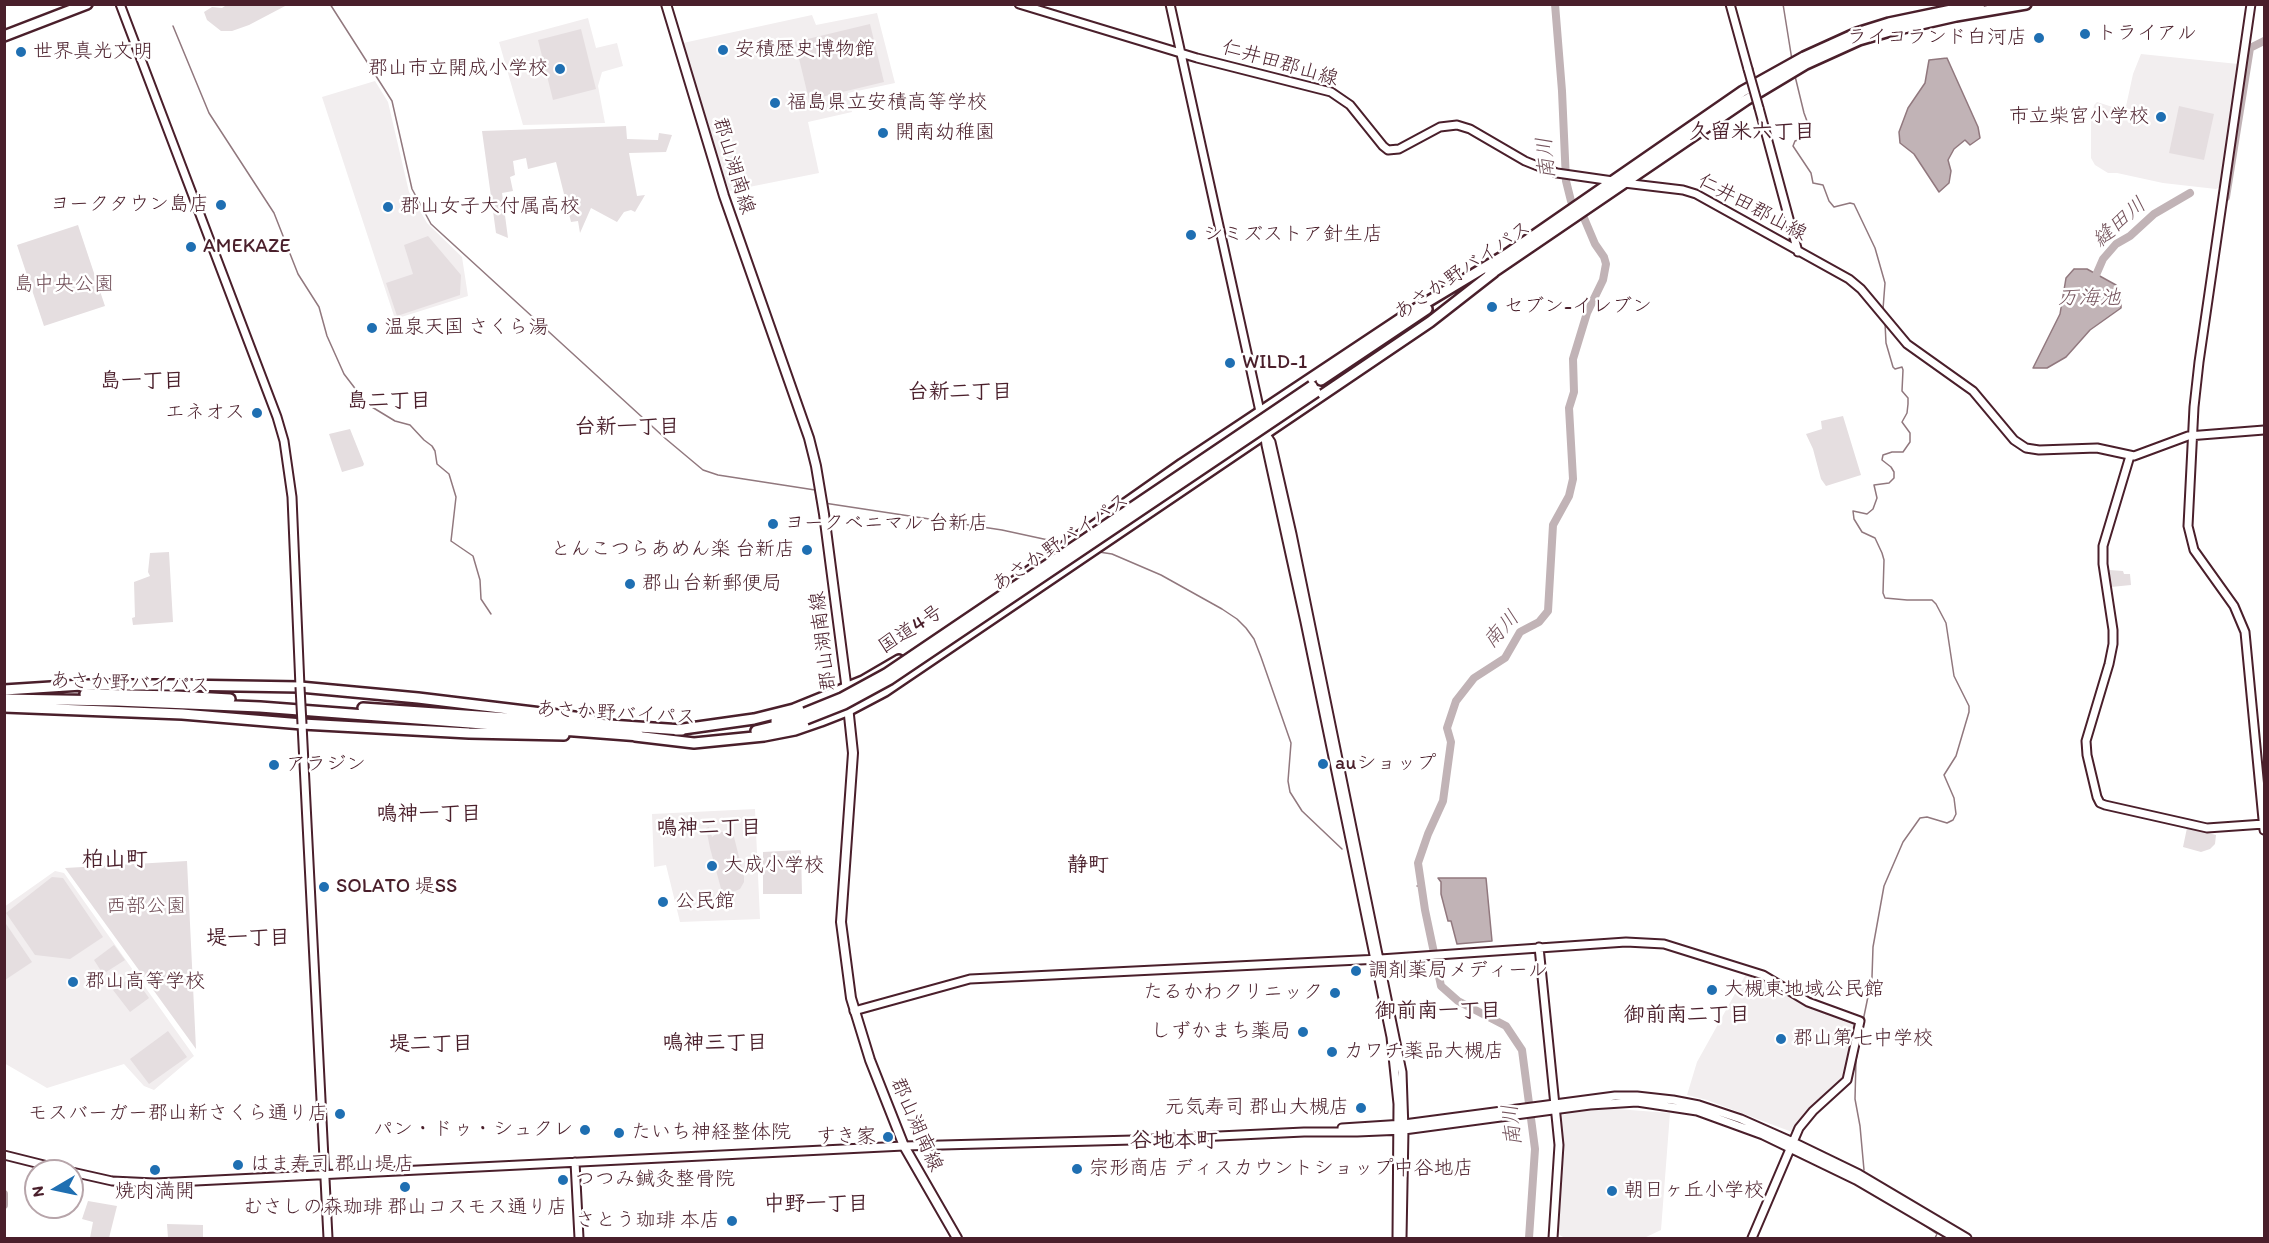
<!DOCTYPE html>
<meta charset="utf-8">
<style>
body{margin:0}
#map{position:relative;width:2269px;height:1243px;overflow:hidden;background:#fff;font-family:Itim,sans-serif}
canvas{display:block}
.frame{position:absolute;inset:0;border:6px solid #4a1f2b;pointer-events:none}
.north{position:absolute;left:24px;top:1159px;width:60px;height:60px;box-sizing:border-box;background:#fff;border:2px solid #b7a5aa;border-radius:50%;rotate:261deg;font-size:16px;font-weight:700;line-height:24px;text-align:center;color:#4a1f2b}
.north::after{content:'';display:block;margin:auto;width:21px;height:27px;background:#1f6fb2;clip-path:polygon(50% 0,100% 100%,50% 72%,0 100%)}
</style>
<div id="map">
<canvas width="2269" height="1243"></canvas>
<div class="frame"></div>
<div class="north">N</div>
</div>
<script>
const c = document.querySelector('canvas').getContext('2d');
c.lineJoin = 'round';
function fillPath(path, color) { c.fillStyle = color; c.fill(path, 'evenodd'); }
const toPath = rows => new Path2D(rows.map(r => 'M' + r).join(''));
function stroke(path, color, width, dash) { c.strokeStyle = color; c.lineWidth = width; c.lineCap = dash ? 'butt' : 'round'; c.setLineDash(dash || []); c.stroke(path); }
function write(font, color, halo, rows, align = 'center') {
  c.font = font + ' Itim,"Klee One",sans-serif'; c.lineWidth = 5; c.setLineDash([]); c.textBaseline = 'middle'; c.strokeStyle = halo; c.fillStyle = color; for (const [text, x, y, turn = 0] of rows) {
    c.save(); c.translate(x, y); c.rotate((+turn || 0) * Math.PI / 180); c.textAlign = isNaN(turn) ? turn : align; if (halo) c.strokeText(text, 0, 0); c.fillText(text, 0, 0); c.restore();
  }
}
const built = toPath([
 [877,13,895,83,848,93,852,112,808,122,819,173,729,191,683,43,812,15,816,25],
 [588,18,596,48,617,43,623,66,602,72,598,86,605,123,523,125,499,42],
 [2141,54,2238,64,2220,187,2216,189,2163,183,2117,173,2108,173,2095,165,2091,158,2091,122,2094,105,2097,102,2125,111,2133,74],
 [375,81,388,102,409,192,427,223,462,257,468,296,395,319,322,97],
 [755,809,760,919,680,922,666,865,654,867,652,814],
 [55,871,64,873,194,1056,154,1090,144,1086,124,1064,47,1088,4,1063,4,907],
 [1749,973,1764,979,1803,1003,1855,1025,1842,1079,1804,1113,1792,1132,1707,1100,1687,1095,1697,1062,1746,974],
 [1603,1108,1670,1113,1661,1230,1644,1238,1565,1238,1556,1233,1563,1152,1560,1117,1562,1115]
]);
const green = toPath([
 [228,4,287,4,287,5,249,25,232,31,221,31,207,20,204,12,212,7,222,8],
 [870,24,884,82,809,100,795,42],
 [581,29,596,89,553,100,538,40],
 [2179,106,2214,114,2204,160,2169,153],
 [626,126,627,139,658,140,659,133,672,135,666,152,629,153,637,196,645,195,635,212,631,210,624,212,617,222,591,208,580,233,578,221,571,222,556,162,528,169,526,158,513,161,515,175,510,177,513,191,502,193,508,238,496,233,482,131],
 [78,225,105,306,44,326,17,245],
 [428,236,461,275,460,295,397,316,386,283,413,274,404,245],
 [1843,416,1861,475,1826,486,1821,479,1813,449,1806,434,1822,429,1821,421],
 [350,429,364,464,363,466,342,472,329,434],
 [169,552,173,622,133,625,132,618,135,617,134,582,150,576,148,572,150,553],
 [2109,570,2123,571,2124,574,2130,574,2131,585,2111,587],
 [709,827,712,837,719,832,724,832,734,837,744,877,744,882,740,889,733,892,726,891,726,895,723,896,710,848,706,828],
 [2187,828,2216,835,2215,844,2210,849,2201,852,2183,847],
 [800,850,801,851,802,894,763,894,763,852],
 [187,861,196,1049,65,868],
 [52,877,63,878,103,937,70,959,35,955,6,913],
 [4,921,32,962,5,980,4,980],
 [114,945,125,960,103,974,94,960],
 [133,976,149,998,130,1012,113,990],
 [168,1031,187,1057,149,1084,130,1059],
 [88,1201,117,1206,109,1238,90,1238,93,1222,82,1219],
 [167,1224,203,1225,203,1238,168,1238]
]);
const water = toPath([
 [1947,58,1978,127,1980,138,1970,145,1965,140,1954,149,1948,160,1951,171,1949,183,1939,192,1914,154,1900,143,1899,132,1908,108,1925,83,1929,60,1947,58],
 [2074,269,2087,269,2116,285,2121,294,2121,308,2090,330,2066,357,2047,368,2033,368,2060,314,2066,278,2074,269],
 [1438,878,1486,878,1492,941,1457,944,1451,921,1448,921,1441,894,1441,882,1438,878]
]);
const stream = toPath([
 [330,4,392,101,412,189,431,224,666,439,703,470,718,475,815,490,817,502,819,502],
 [1783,4,1792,60],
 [173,26,209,113,274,213,298,274,319,307,327,336,344,374,367,404,395,421,410,425,424,440,432,446,435,451,437,464,449,474,456,497,451,541,473,556,480,580,481,599,491,614],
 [1795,76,1804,113,1811,132,1809,136,1795,141,1793,146,1811,173,1813,183,1823,185,1829,201,1834,207,1850,203,1854,204,1875,248,1885,283,1883,309],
 [824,503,1002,530,1062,543],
 [1099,552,1112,554,1161,575,1222,609,1237,619,1246,628,1254,639,1261,657,1291,743,1288,781,1290,792,1302,811,1342,849],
 [1417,886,1420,886],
 [1863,1021,1872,977,1873,947,1884,886,1903,842,1920,818,1927,817,1947,823,1953,820,1956,814,1954,798,1944,775,1956,756,1969,712,1969,706,1954,676,1946,623,1936,604,1932,600,1907,600,1885,598,1883,593,1884,560,1882,553,1875,538,1862,532,1854,519,1853,511,1867,514,1873,509,1877,498,1874,485,1889,483,1894,478,1894,472,1891,467,1882,460,1883,455,1892,452,1903,452,1910,442,1910,433,1902,422,1907,413,1908,404,1908,398,1902,391,1903,370,1902,367,1895,369,1893,367,1886,343,1885,323],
 [1862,1029,1856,1060,1855,1099,1860,1126,1864,1170],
 [1912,1217,1937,1234,1935,1238]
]);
const river = toPath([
 [2226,197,2250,48,2264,41],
 [2093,282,2103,259,2116,244,2130,236,2154,214,2190,193],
 [4,1194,4,1205],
 [1529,1238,1535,1149,1522,1050,1506,1026,1458,1001,1441,986,1425,910,1418,863,1428,834,1443,801,1451,742,1447,728,1456,701,1474,678,1505,658,1520,632,1539,622,1548,611,1553,525,1569,496,1573,479,1569,408,1574,392,1573,359,1587,313,1603,280,1606,264,1604,257,1595,244,1584,218,1571,201,1566,181,1562,91,1555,4]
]);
const secondary = toPath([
 [120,4,277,417,284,441,292,497,300,687],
 [1019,4,1197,58,1331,92,1350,105,1383,146,1388,150,1399,149,1440,127,1457,125,1470,129,1525,161,1540,167,1557,173,1613,181],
 [1170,4,1261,416],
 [1730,4,1748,69],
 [2251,4,2199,362,2194,407,2188,526,2194,550,2234,606,2245,632,2264,830],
 [1759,108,1798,252],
 [1624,183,1683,190,1696,194,1849,279,1861,289,1907,344,1973,391,2014,440,2026,448,2039,450,2097,448,2134,456,2188,436,2264,430],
 [1264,430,1266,445,1305,622,1391,1037,1398,1104,1397,1238],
 [1265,433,1271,442,1292,534,1402,1072,1404,1130,1402,1238],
 [2130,456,2103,546,2103,564,2113,630,2113,644,2109,664,2086,741,2087,755,2097,797,2100,803,2105,805,2207,828,2264,824],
 [302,724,328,1238],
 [1539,947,1559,1145,1553,1238],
 [854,1011,970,979,1380,959,1626,942,1664,944,1763,975,1808,1002,1860,1021,1847,1080,1813,1111,1799,1128,1752,1238],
 [1342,1128,1404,1124,1615,1096,1637,1096,1673,1100,1699,1105,1741,1119,1793,1142,1859,1174,1967,1238],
 [4,1155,68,1171],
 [575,1162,579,1238],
 [72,1172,112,1181,155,1183,904,1146,1133,1140,1304,1132,1357,1132,1404,1130,1590,1105,1637,1102,1697,1111,1763,1135,1856,1180,1955,1238]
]);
const primary = toPath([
 [666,4,724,196,809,438,816,466,824,514,847,691],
 [848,706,853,753,841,922,851,998,870,1060,904,1146,957,1238]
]);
const highway = toPath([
 [4,36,87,4],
 [1503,257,1743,91,1804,57,1857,33,1889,23,1980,4],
 [1489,275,1746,100,1806,64,1859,40,1890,31,1956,16,2026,4],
 [1321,380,1427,309],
 [1007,587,1182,464,1409,313,1507,254],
 [4,690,82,685,179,685,300,687,418,698,591,719],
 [85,694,176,696,230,699],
 [4,699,116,701,260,707,640,736],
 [4,707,182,714,302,724,469,733,564,735],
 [363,708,682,730],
 [776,721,805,713],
 [676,730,754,719,794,709,863,681,899,660],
 [756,731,806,719],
 [635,736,694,743,764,736,795,730,821,721,849,710,885,691,1430,322,1494,272]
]);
const secondaryBridge = toPath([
 [1748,69,1759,108],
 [300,687,302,724]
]);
const highwayBridge = toPath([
 [805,713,842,698,886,674,1312,386],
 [806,719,844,704,890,679,1316,392]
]);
const markers = [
 [2085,34,6,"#1f6fb2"],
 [2039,38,6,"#1f6fb2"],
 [723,50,6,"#1f6fb2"],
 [21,52,6,"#1f6fb2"],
 [560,69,6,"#1f6fb2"],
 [775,103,6,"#1f6fb2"],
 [2161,117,6,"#1f6fb2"],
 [883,133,6,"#1f6fb2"],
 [221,205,6,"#1f6fb2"],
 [388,207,6,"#1f6fb2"],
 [1191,235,6,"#1f6fb2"],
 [191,247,6,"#1f6fb2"],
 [1492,307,6,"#1f6fb2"],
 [372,328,6,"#1f6fb2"],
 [1230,363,6,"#1f6fb2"],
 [257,413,6,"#1f6fb2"],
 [773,524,6,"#1f6fb2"],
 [807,550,6,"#1f6fb2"],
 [630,584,6,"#1f6fb2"],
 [1323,764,6,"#1f6fb2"],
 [274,765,6,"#1f6fb2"],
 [712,866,6,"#1f6fb2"],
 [324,887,6,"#1f6fb2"],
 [663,902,6,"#1f6fb2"],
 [1356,971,6,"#1f6fb2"],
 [73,982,6,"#1f6fb2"],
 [1712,990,6,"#1f6fb2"],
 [1335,993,6,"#1f6fb2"],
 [1303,1032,6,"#1f6fb2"],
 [1781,1039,6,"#1f6fb2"],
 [1332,1052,6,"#1f6fb2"],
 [1361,1108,6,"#1f6fb2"],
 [340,1114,6,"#1f6fb2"],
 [585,1130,6,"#1f6fb2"],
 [619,1133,6,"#1f6fb2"],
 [888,1137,6,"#1f6fb2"],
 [238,1165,6,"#1f6fb2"],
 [1077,1169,6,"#1f6fb2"],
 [155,1170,6,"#1f6fb2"],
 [563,1180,6,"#1f6fb2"],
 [405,1187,6,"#1f6fb2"],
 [1612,1191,6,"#1f6fb2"],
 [732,1221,6,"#1f6fb2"]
];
const poiNames = [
 ["トライアル",2097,34],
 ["ライコランド白河店",2027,38,"right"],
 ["安積歴史博物館",735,50],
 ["世界真光文明",33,52],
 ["郡山市立開成小学校",548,69,"right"],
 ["福島県立安積高等学校",787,103],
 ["市立柴宮小学校",2149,117,"right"],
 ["開南幼稚園",895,133],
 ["ヨークタウン島店",209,205,"right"],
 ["郡山女子大付属高校",400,207],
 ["シミズストア針生店",1203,235],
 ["AMEKAZE",203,247],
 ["セブン-イレブン",1504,307],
 ["温泉天国 さくら湯",384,328],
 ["WILD-1",1242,363],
 ["エネオス",245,413,"right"],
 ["ヨークベニマル 台新店",785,524],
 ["とんこつらあめん楽 台新店",795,550,"right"],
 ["郡山台新郵便局",642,584],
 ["auショップ",1335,764],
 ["アラジン",286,765],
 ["大成小学校",724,866],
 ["SOLATO 堤SS",336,887],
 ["公民館",675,902],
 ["調剤薬局メディール",1368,971],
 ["郡山高等学校",85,982],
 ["大槻東地域公民館",1724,990],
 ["たるかわクリニック",1323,993,"right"],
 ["しずかまち薬局",1291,1032,"right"],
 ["郡山第七中学校",1793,1039],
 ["カワチ薬品大槻店",1344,1052],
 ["元気寿司 郡山大槻店",1349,1108,"right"],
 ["モスバーガー郡山新さくら通り店",328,1114,"right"],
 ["パン・ドゥ・シュクレ",573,1130,"right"],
 ["たいち神経整体院",631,1133],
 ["すき家",876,1137,"right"],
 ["はま寿司 郡山堤店",250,1165],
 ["宗形商店 ディスカウントショップ中谷地店",1089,1169],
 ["つつみ鍼灸整骨院",575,1180],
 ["朝日ヶ丘小学校",1624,1191],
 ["焼肉満開",155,1192,"center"],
 ["むさしの森珈琲 郡山コスモス通り店",405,1208,"center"],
 ["さとう珈琲 本店",720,1221,"right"]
];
const streetNames = [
 ["仁井田郡山線",1280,64,16],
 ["郡山湖南線",733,166,73],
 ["仁井田郡山線",1752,208,28],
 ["あさか野バイパス",1463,271,-34],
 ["あさか野バイパス",1061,543,-34],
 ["国道4号",911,630,-33],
 ["郡山湖南線",824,641,-97],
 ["あさか野バイパス",130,684,2],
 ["あさか野バイパス",616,714,3],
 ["郡山湖南線",916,1125,66]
];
const parkNames = [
 ["島中央公園",64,285],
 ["西部公園",146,907]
];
const neighbourhoodNames = [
 ["久留米六丁目",1752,133],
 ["島一丁目",142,382],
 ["台新二丁目",960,393],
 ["島二丁目",389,402],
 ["台新一丁目",627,428],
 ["鳴神一丁目",429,815],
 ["鳴神二丁目",709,829],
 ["静町",1088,866],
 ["堤一丁目",248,939],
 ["御前南一丁目",1438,1012],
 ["御前南二丁目",1687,1016],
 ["鳴神三丁目",715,1044],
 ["堤二丁目",431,1045],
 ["中野一丁目",816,1205]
];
const waterNames = [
 ["南川",1547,158,-95],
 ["縫田川",2120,223,-41],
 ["万海池",2089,299],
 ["南川",1502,630,-47],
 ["南川",1513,1125,-96]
];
const quarterNames = [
 ["柏山町",115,860],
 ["谷地本町",1174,1141]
];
fillPath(built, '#f2eeef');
fillPath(green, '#e5dee0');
fillPath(water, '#c1b3b6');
stroke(water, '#91787e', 1.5);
stroke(stream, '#91787e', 1.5);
stroke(river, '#c1b3b6', 8);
stroke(secondary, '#4a1f2b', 11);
stroke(primary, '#4a1f2b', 12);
stroke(highway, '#4a1f2b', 14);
stroke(secondary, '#fff', 7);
stroke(primary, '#fff', 8);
stroke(highway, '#fff', 9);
stroke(secondaryBridge, '#4a1f2b', 11, []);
stroke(highwayBridge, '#4a1f2b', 14, []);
stroke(secondaryBridge, '#fff', 7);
stroke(highwayBridge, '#fff', 9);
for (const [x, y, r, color] of markers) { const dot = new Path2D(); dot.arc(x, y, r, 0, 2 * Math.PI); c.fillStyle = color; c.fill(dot); stroke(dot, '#fff', 2); }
write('20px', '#4a1f2b', '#fff', poiNames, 'left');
write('20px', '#4a1f2b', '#fff', streetNames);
write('20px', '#714f58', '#fff', parkNames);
write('bold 21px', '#4a1f2b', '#fff', neighbourhoodNames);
write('italic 21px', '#74535c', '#fff', waterNames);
write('bold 22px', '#4a1f2b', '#fff', quarterNames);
</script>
